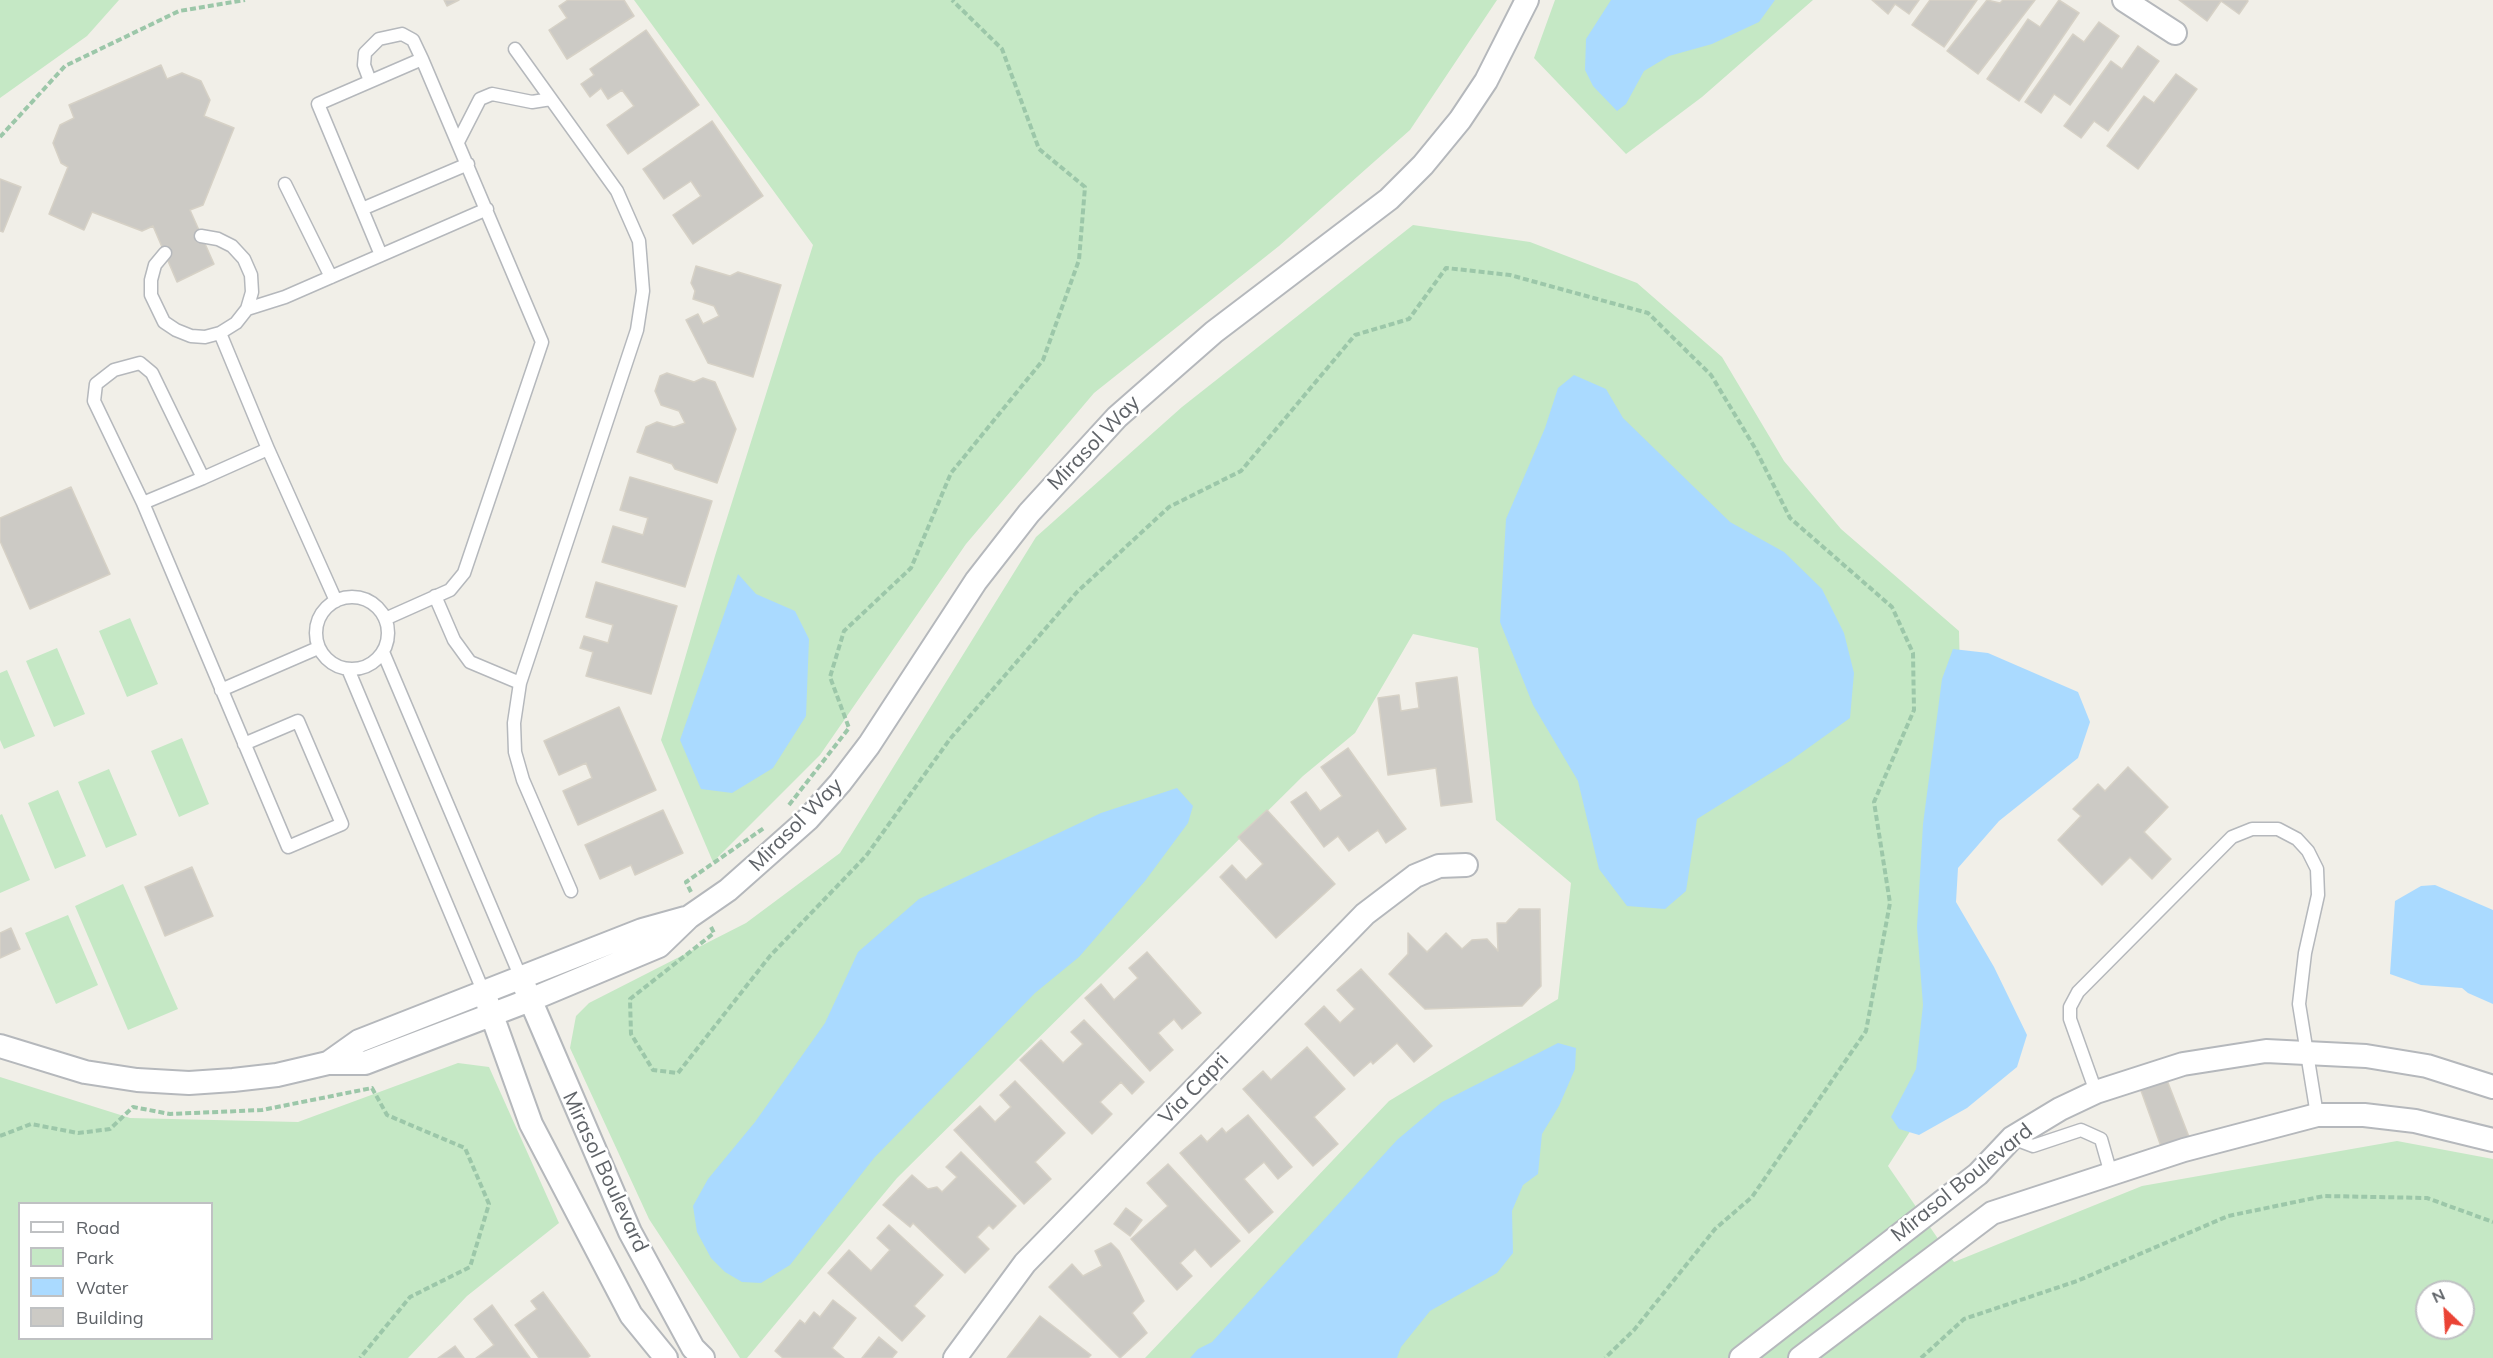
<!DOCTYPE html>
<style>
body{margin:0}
#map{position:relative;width:2493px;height:1358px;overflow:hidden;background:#f1efe8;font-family:Mulish,sans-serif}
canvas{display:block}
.legend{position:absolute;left:18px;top:1202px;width:195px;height:138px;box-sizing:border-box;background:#fff;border:2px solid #bfc1c3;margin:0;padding:8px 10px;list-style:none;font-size:18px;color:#5f6368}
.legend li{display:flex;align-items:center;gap:12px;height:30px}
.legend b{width:30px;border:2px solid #bfc1c3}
.north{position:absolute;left:2415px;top:1280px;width:60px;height:60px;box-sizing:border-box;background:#fff;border:2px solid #bfc1c3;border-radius:50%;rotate:335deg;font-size:16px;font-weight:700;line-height:24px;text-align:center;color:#5f6368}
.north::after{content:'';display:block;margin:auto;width:21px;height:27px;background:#ea4335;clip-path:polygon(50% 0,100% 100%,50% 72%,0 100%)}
</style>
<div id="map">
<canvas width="2493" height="1358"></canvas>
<ul class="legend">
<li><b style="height:8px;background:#fff"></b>Road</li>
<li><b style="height:16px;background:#c5e8c5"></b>Park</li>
<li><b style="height:16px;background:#aadaff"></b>Water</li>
<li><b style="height:16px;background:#cccac5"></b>Building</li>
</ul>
<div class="north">N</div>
</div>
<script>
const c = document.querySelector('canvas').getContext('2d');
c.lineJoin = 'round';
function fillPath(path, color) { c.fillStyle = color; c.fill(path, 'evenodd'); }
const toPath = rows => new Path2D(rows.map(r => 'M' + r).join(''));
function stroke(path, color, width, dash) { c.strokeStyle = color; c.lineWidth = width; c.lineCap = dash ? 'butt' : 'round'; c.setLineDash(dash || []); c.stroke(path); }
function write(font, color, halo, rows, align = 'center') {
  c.font = font + ' Mulish,sans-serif'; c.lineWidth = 5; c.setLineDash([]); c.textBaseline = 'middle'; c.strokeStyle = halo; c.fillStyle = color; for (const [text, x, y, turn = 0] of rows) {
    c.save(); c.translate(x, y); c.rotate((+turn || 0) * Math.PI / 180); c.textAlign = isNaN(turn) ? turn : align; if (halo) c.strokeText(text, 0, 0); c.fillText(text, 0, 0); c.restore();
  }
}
const green = toPath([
 [0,0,119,0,87,36,0,98],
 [634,0,1497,0,1410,130,1279,246,1094,393,966,544,820,755,713,862,661,740,715,556,813,245],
 [1555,0,1813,0,1702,97,1626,154,1534,58],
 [1413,225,1530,242,1637,283,1722,357,1784,461,1841,529,1959,631,1961,718,1932,1097,1888,1166,1954,1262,2142,1186,2397,1141,2493,1159,2493,1358,1145,1358,1389,1101,1558,999,1571,883,1496,820,1478,648,1413,634,1355,733,1303,776,897,1178,747,1358,740,1358,649,1219,570,1048,576,1016,589,1003,746,923,840,853,1036,537,1182,407],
 [2427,1292,2463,1292,2463,1328,2427,1328],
 [130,618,158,684,127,697,99,631],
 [57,648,85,714,54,727,26,661],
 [7,670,35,736,4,749,0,740,0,673],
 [182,738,209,804,179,817,151,751],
 [109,769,137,835,106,848,78,782],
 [58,790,86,856,55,869,28,803],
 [2,814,30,880,0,893,0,815],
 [123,884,178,1009,128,1030,75,906],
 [68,915,98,985,56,1004,25,933],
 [458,1063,489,1067,559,1223,467,1296,408,1358,0,1358,0,1077,130,1118,298,1122],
 [20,1204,212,1204,212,1338,20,1338]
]);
const water = toPath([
 [1611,0,1775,0,1759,22,1712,44,1669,56,1644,71,1626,104,1617,111,1593,86,1585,70,1586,39],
 [1574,375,1606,389,1623,418,1730,522,1784,552,1822,589,1844,633,1854,673,1850,718,1790,761,1697,819,1686,891,1665,909,1627,906,1599,869,1578,781,1533,705,1500,622,1506,519,1545,428,1558,388],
 [738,574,756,594,795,611,809,639,806,716,773,768,732,793,701,789,680,740],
 [1953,649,1988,653,2078,692,2090,722,2078,758,1999,821,1958,868,1956,902,1994,967,2027,1035,2017,1067,1967,1108,1919,1135,1899,1129,1891,1117,1916,1069,1923,1005,1917,927,1923,824,1942,679],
 [1177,788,1193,806,1188,823,1145,881,1079,957,1035,993,874,1158,790,1265,761,1283,742,1282,725,1272,711,1258,697,1232,693,1206,708,1179,755,1122,825,1023,858,952,919,899,1101,813],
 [2435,885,2493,910,2493,1004,2468,993,2462,988,2421,985,2390,974,2395,901,2421,886],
 [1558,1043,1576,1048,1575,1069,1559,1106,1542,1134,1538,1174,1523,1185,1512,1211,1513,1253,1497,1273,1430,1311,1401,1347,1397,1358,1190,1358,1198,1349,1212,1342,1397,1140,1442,1102]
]);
const building = toPath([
 [444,0,459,0,447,6,444,0],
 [568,0,624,0,634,16,567,59,549,30,567,18,559,6,568,0],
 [1872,0,1919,0,1909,14,1895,4,1888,14,1872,0],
 [1930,0,1977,0,1944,47,1912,25,1930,0],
 [1987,0,2000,3,2003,0,2035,0,1978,74,1947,51,1987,0],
 [2059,0,2079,13,2019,101,1987,79,2028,19,2040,27,2059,0],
 [2179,0,2246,0,2248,1,2239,14,2221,1,2207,21,2179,0],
 [2099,22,2119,36,2070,105,2054,94,2041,113,2025,102,2073,34,2084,42,2099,22],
 [646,30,699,105,628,154,607,125,634,106,622,90,608,99,601,88,590,97,581,84,594,75,590,69,646,30],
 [2138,46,2159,61,2108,131,2094,121,2081,138,2064,126,2111,61,2122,69,2138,46],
 [161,65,167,79,182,73,201,81,210,100,204,116,234,128,203,205,190,210,214,264,177,282,153,226,142,231,92,212,84,230,49,214,68,167,61,163,53,143,60,125,74,118,69,105,161,65],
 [2176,74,2197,89,2138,169,2107,146,2144,96,2154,103,2176,74],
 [712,121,763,196,693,244,673,215,701,196,691,181,664,199,643,169,712,121],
 [0,179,21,187,3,232,0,231,0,179],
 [696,266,730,276,738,272,781,285,753,377,708,363,686,320,698,314,703,324,719,316,714,306,693,299,695,291,691,283,696,266],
 [667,373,694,382,703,378,715,382,736,429,717,483,675,469,672,464,637,452,646,427,657,422,674,427,685,423,679,411,661,405,655,391,660,376,667,373],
 [630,477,712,501,685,587,602,562,613,526,643,535,648,518,620,510,630,477],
 [71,487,110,574,30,609,0,541,0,518,71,487],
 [596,582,677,606,651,694,586,676,593,652,580,648,584,636,608,643,613,625,586,617,596,582],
 [1457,677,1472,802,1441,806,1436,768,1388,775,1378,698,1399,695,1401,711,1419,708,1416,683,1457,677],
 [619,707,656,790,578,825,563,791,592,778,586,763,559,775,544,741,619,707],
 [1348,748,1406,829,1386,843,1378,830,1349,851,1338,836,1324,847,1291,802,1306,792,1320,811,1342,796,1321,767,1348,748],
 [2128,767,2168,807,2144,832,2171,859,2152,879,2130,857,2102,885,2058,840,2081,816,2073,809,2098,784,2105,791,2128,767],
 [663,810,683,853,635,875,631,865,600,879,585,845,663,810],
 [1267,810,1335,884,1276,938,1220,877,1232,865,1246,880,1263,864,1238,837,1267,810],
 [192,867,213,916,165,936,145,887,192,867],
 [1519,909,1540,909,1541,986,1522,1006,1425,1009,1389,974,1408,954,1408,933,1427,952,1446,933,1462,949,1472,940,1487,939,1498,951,1497,923,1506,923,1519,909],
 [11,928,20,949,0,958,0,933,11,928],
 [1147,952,1201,1013,1182,1029,1174,1019,1158,1033,1173,1050,1150,1071,1085,998,1101,984,1114,1000,1138,978,1129,968,1147,952],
 [1361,969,1432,1046,1414,1062,1397,1043,1373,1064,1371,1061,1354,1076,1305,1024,1324,1006,1340,1023,1355,1009,1337,990,1361,969],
 [1084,1020,1144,1082,1132,1094,1121,1082,1100,1102,1112,1114,1092,1134,1020,1060,1041,1040,1063,1063,1083,1044,1071,1032,1084,1020],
 [1307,1047,1345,1089,1314,1117,1338,1144,1313,1166,1243,1089,1263,1071,1271,1080,1307,1047],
 [2165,1075,2191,1142,2163,1152,2139,1085,2165,1075],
 [1015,1081,1065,1133,1035,1162,1051,1179,1024,1204,954,1130,980,1106,995,1122,1011,1107,1000,1095,1015,1081],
 [1248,1115,1292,1167,1278,1179,1264,1162,1244,1179,1273,1212,1249,1233,1180,1153,1201,1135,1207,1142,1222,1128,1226,1133,1248,1115],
 [961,1152,1016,1206,993,1229,989,1225,977,1237,989,1249,965,1273,913,1223,910,1227,883,1205,912,1175,928,1189,937,1187,942,1192,957,1177,946,1167,961,1152],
 [1168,1164,1240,1241,1211,1267,1195,1249,1180,1263,1192,1276,1177,1290,1131,1239,1168,1206,1147,1183,1168,1164],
 [1126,1208,1142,1220,1130,1236,1114,1224,1126,1208],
 [889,1225,943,1275,914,1306,925,1316,902,1341,828,1273,849,1250,871,1271,890,1250,877,1238,889,1225],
 [1111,1243,1119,1251,1144,1301,1132,1313,1147,1333,1120,1358,1049,1287,1072,1264,1083,1276,1102,1266,1095,1251,1111,1243],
 [543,1292,590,1356,587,1358,539,1358,515,1325,537,1309,531,1301,543,1292],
 [833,1300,856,1318,832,1348,844,1358,783,1358,775,1351,800,1320,805,1324,814,1312,820,1317,833,1300],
 [492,1305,530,1358,476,1358,494,1345,474,1319,492,1305],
 [1040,1316,1091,1355,1088,1358,1007,1358,1040,1316],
 [879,1337,897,1352,892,1358,862,1358,879,1337],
 [455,1346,464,1358,438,1358,455,1346]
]);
const path = toPath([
 [0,137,65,66,179,11,245,0],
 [789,805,849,728,830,677,844,631,911,568,951,473,1043,360,1079,260,1085,187,1039,149,1002,49,952,0],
 [691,892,686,882,764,828],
 [711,927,714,933,630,999,631,1034,653,1070,678,1073,770,956,866,856,950,739,1077,592,1169,507,1241,471,1355,335,1409,319,1446,268,1510,275,1648,313,1711,375,1755,448,1790,518,1892,607,1913,653,1914,710,1874,802,1890,903,1866,1031,1752,1197,1715,1229,1634,1330,1605,1358],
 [0,1136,31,1124,78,1133,110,1129,133,1107,170,1114,262,1110,372,1088,387,1115,465,1148,489,1204,470,1267,410,1297,360,1358],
 [1921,1358,1964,1319,2077,1281,2228,1216,2324,1196,2427,1198,2493,1222]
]);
const service = toPath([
 [515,49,617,191,639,241,643,291,637,330,520,683],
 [370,81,364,65,365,53,379,39,402,34,413,40,422,59],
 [458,142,480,99,492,94,532,102,551,99],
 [285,184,331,277],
 [362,209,468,164],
 [165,253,155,265,151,280,151,295,164,322,176,330,191,336,205,337,220,333,236,323,247,309,252,292,251,275,244,259,232,246,218,239,201,236],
 [381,255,318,104,422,59,542,342,464,573,450,590,385,619],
 [247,309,285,297,487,209],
 [268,449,336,601],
 [203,478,152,373,140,363,114,370,96,384,94,401,143,503,203,478,268,449,220,333],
 [143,503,288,847,342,824,298,721,244,744],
 [435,596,454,640,470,662,520,683,514,723,515,752,523,780,571,891],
 '316 633a36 36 0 1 1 72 0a36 36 0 1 1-72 0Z',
 [383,652,521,978],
 [348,669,484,993],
 [221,690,318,648],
 [2096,1092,2070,1019,2070,1007,2078,992,2232,837,2252,829,2278,829,2297,839,2308,851,2317,869,2318,895,2305,953,2299,1004,2317,1115],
 [2012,1138,2033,1146,2081,1130,2101,1139,2111,1174]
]);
const minor = toPath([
 [2124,0,2175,33],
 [521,978,630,1232,693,1348,703,1358],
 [484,993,531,1124,631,1315,666,1358],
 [0,1046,85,1072,137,1080,189,1083,233,1080,277,1075,328,1063,365,1063,530,1000,659,946,689,917,728,890,772,851,808,819,840,783,869,745,976,581,1029,513,1117,417,1214,332,1389,199,1423,165,1460,120,1486,81,1527,0],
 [328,1063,359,1041,642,930,685,918],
 [955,1358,1025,1263,1365,914,1415,876,1439,866,1466,865],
 [1741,1358,1978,1174,2012,1138,2060,1109,2096,1092,2183,1064,2266,1051,2366,1056,2427,1066,2493,1087],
 [1800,1358,1992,1213,2184,1150,2317,1115,2364,1115,2415,1121,2493,1140]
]);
const streetNames = [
 ["Mirasol Way",1094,443,-46],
 ["Mirasol Way",796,825,-45],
 ["Via Capri",1194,1089,-46],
 ["Mirasol Boulevard",605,1172,65],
 ["Mirasol Boulevard",1962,1183,-39]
];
fillPath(green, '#c5e8c5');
fillPath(water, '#aadaff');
fillPath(building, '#cccac5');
stroke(building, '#d6d1c6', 1.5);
stroke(service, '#b5b8bc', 15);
stroke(minor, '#b5b8bc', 26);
stroke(path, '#9cc7a9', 4, [6, 3]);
stroke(service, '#fff', 12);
stroke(minor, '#fff', 22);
write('21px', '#5f6368', '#fff', streetNames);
</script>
